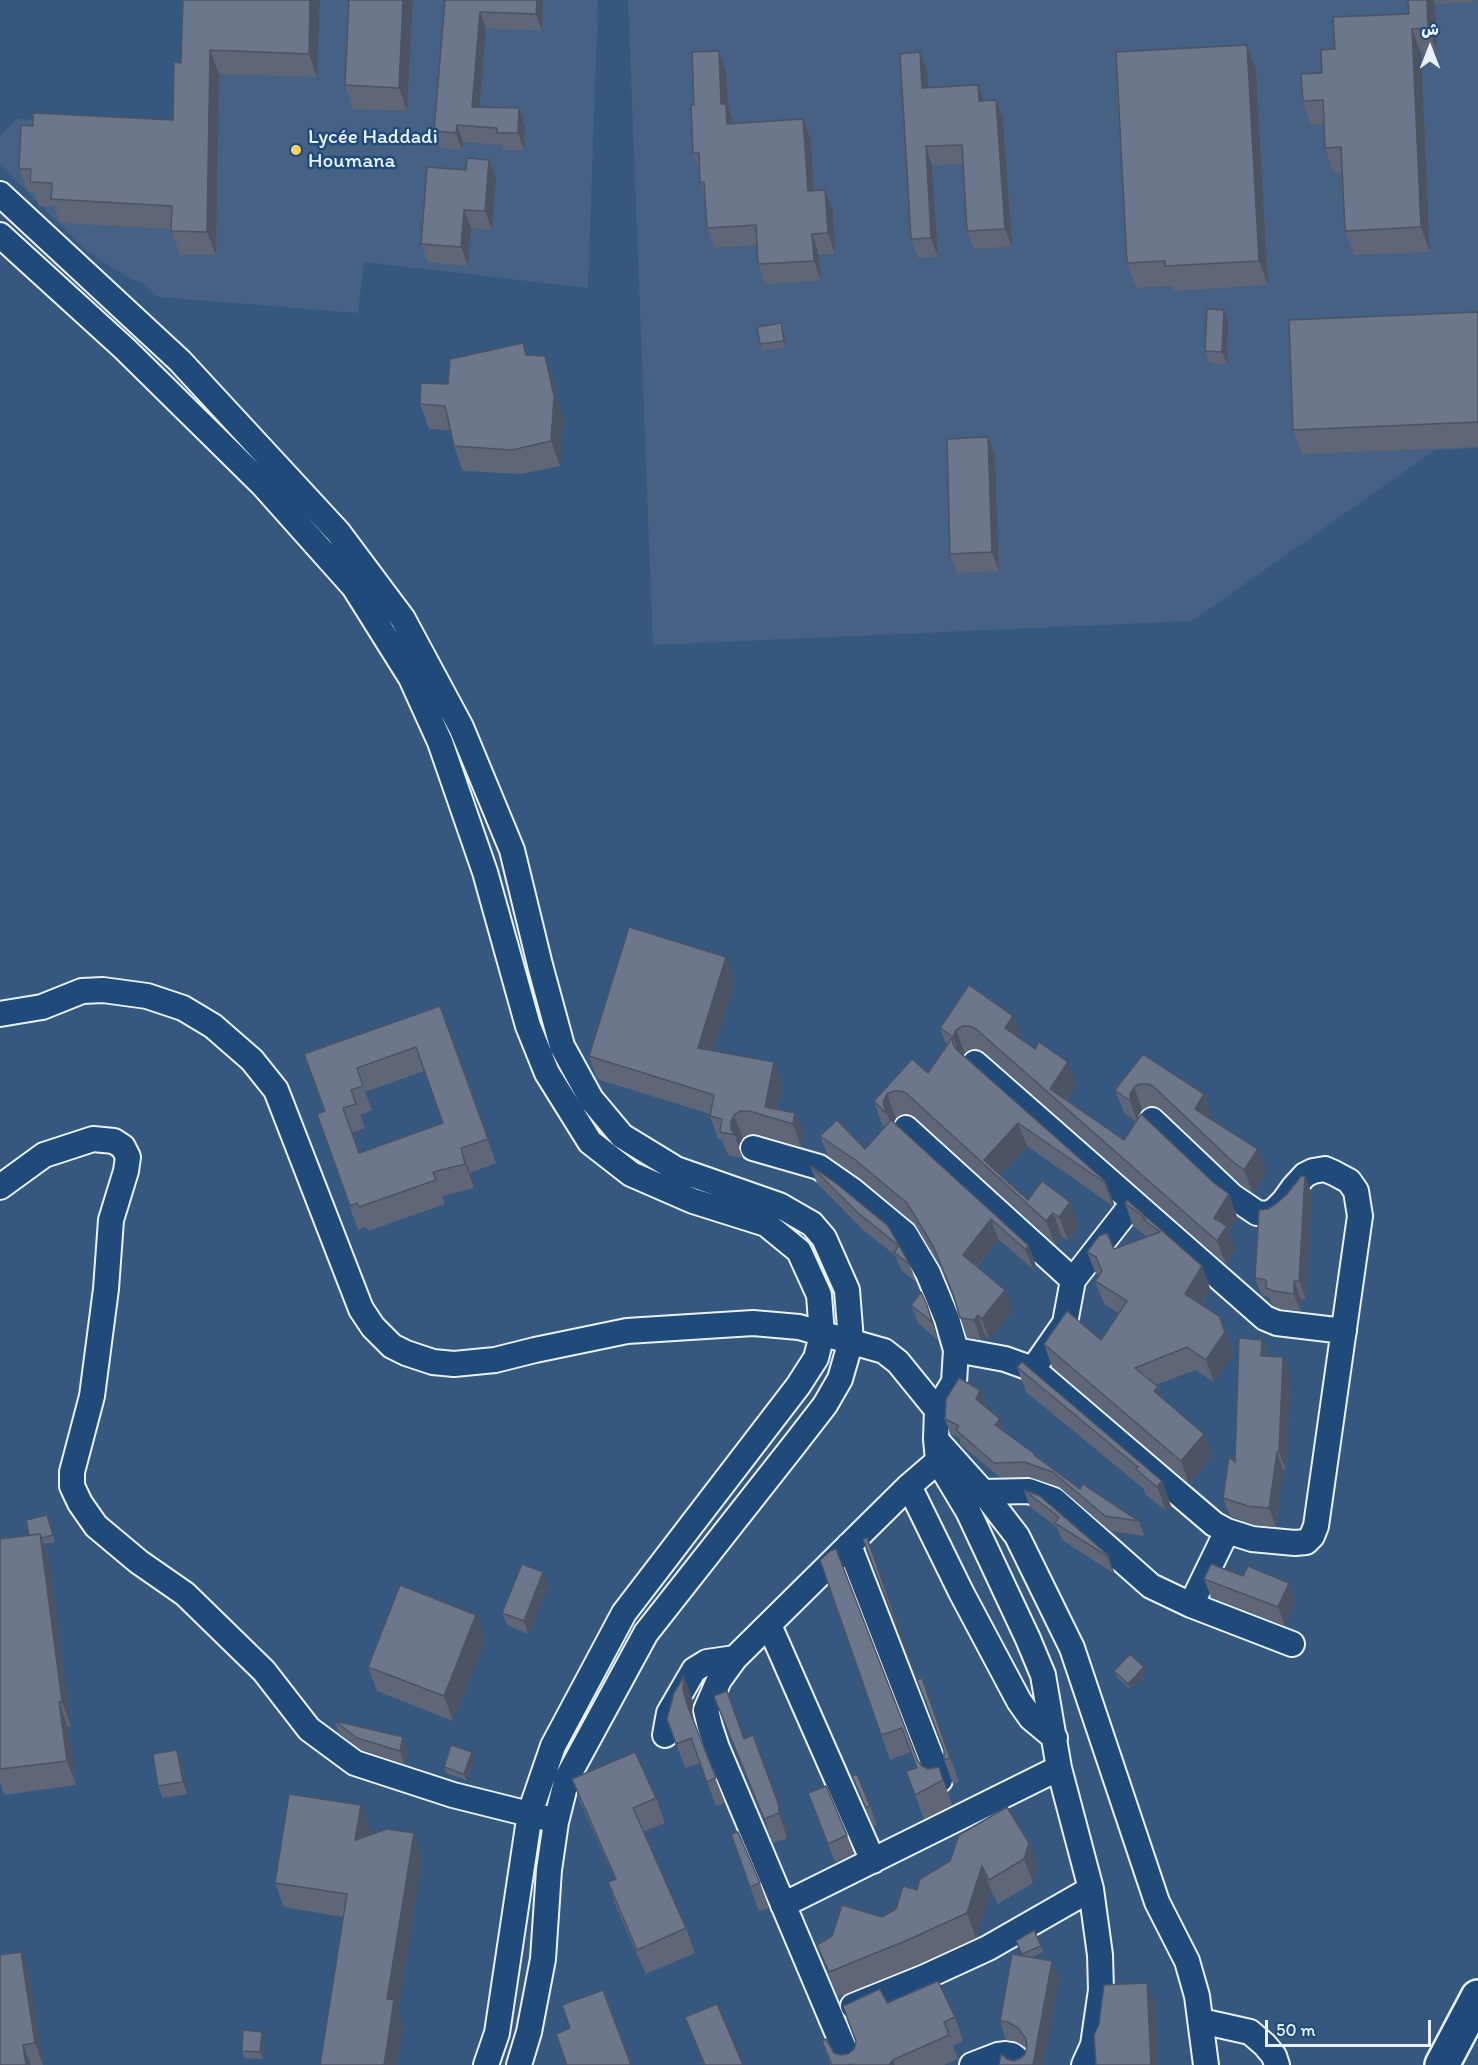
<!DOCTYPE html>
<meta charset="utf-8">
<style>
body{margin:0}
#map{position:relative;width:1478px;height:2065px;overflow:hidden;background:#36587f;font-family:Itim,"Playpen Sans Arabic",sans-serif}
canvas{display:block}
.north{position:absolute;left:1400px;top:18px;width:60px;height:60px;-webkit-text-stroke:4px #1f4a7a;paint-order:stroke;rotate:0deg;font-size:16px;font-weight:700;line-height:24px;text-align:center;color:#e8f1f8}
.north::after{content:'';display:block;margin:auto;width:21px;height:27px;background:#e8f1f8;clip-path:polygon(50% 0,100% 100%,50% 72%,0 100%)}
.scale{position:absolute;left:1265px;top:2020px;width:166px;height:27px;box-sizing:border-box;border:3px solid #e8f1f8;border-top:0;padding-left:8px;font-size:18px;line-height:21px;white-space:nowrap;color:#e8f1f8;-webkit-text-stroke:4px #1f4a7a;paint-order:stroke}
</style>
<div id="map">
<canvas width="1478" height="2065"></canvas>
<div class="north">ش</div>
<div class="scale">50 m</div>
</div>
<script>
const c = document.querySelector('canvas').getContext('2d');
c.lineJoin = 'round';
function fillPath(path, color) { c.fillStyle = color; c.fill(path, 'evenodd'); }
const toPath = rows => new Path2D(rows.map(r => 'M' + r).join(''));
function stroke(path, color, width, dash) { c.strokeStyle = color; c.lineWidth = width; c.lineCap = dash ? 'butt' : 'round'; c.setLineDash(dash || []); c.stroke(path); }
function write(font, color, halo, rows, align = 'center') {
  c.font = font + ' Itim,sans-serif'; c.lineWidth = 5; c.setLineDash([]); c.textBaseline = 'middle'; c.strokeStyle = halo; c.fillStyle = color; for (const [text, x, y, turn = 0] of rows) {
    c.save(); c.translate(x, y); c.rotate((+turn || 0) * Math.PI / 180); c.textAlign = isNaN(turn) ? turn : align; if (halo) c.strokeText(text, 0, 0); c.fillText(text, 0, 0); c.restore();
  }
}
const built = toPath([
 [198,0,598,0,588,288,364,262,358,313,158,297,142,283,127,277,87,251,0,165,0,135,17,119,187,127],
 [628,0,1478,0,1478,448,1435,450,1192,621,653,645]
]);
const minor = toPath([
 [0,194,180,361,338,532,403,619,461,727,512,850,540,965,562,1046,591,1099,622,1136,676,1169,779,1205,812,1224,824,1238,847,1290,851,1341,840,1379,825,1405,794,1445,646,1633,567,1778,556,1822,549,1870,543,1959,529,2032,519,2065],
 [0,235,125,349,263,485,354,587,411,678,440,742,485,872,528,1026,547,1073,590,1142,631,1174,693,1201,766,1224,799,1251,819,1295,822,1335,816,1358,798,1386,624,1613,553,1746,530,1813,497,2033,486,2065],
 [0,1014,42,1007,82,991,103,990,147,996,183,1008,213,1026,252,1060,276,1090,361,1309,373,1327,392,1346,406,1353,433,1362,454,1364,495,1360,535,1350,627,1331,753,1323,799,1327,884,1351,898,1362,937,1410,936,1439,938,1461,968,1511,1028,1639,1043,1675,1059,1768,1091,1889,1100,1955,1101,1990,1093,2045,1084,2065],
 [975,1063,1265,1318,1277,1323,1344,1331],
 [906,1128,1073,1280],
 [753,1148,819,1167,852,1190,905,1234,928,1273,947,1319,956,1350,954,1382,937,1410],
 [0,1187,44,1155,93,1139,114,1141,123,1147,128,1157,126,1171,111,1220,106,1289,92,1396,72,1472,72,1486,80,1503,96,1526,139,1562,185,1594,264,1671,309,1729,355,1763,453,1795,545,1818],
 [956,1350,1005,1359,1033,1369,1214,1524,1227,1531,1252,1539,1295,1543,1306,1542,1312,1536,1316,1526,1360,1216,1356,1191,1349,1181,1334,1173,1325,1169,1313,1171,1305,1175,1294,1187,1284,1201,1275,1210,1268,1214,1257,1213,1232,1196,1152,1120],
 [1033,1369,1065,1323,1073,1280,1133,1203],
 [939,1443,983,1492,1017,1536,1072,1648,1157,1902,1187,1961,1197,1996,1206,2065],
 [909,1486,961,1592,1019,1701,1031,1718,1055,1738],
 [983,1492,1029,1491,1054,1500,1151,1586,1191,1605,1292,1644],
 [849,1545,940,1780],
 [1191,1605,1227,1531],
 [769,1625,873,1861],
 [665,1735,669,1713,694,1670,707,1662,735,1658],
 [783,1905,1059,1768],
 [853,2006,925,1977,988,1948,1091,1889],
 [1201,2021,1250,2032,1265,2045,1274,2056,1277,2065],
 [851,2065,717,1748,710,1727,706,1710,719,1680,735,1658,909,1486,938,1461],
 [972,2065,998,2055,1006,2054,1012,2055,1016,2058,1020,2065]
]);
const highway = toPath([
 [1442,2065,1478,1997]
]);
const wall = toPath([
 [183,0,320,0,317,77,219,74,216,255,180,255,171,229,60,223,54,206,39,206,34,192,28,192,19,169,33,126,173,120,181,63],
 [349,0,413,0,407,111,353,109,345,85],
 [445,0,543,0,542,31,486,28,479,108,519,108,525,125,524,150,503,150,502,145,463,142,462,150,440,148,434,131],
 [1408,0,1473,0,1473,2,1435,4,1437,52,1421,53,1430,252,1354,255,1345,231,1342,172,1334,173,1325,148,1324,124,1311,125,1303,101,1322,73,1335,49,1409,14],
 [1247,45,1256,69,1268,285,1174,291,1172,286,1136,288,1127,263],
 [719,51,726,72,728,107,734,124,803,119,811,140,814,191,833,211,835,254,819,255,821,281,765,284,758,264,757,245,714,248,707,228,705,196,700,183,700,172,693,153,694,105],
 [920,52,927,71,928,88,978,85,984,101,996,100,1003,119,1012,247,974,249,967,231,963,164,932,165,938,257,918,258,911,239],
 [496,179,492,230,471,228,468,266,428,262,421,244],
 [1478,312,1478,447,1302,454,1293,430],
 [1228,322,1227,364,1210,363,1205,351],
 [781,323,783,330,786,347,762,351,760,344],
 [527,355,554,380,563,421,560,466,521,474,463,471,454,446,450,430,429,429,420,404,448,384],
 [988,437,995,456,999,571,957,573,950,554],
 [735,980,713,1050,782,1084,777,1109,795,1113,804,1136,801,1147,757,1134,749,1134,743,1138,739,1145,739,1148,743,1158,728,1155,722,1140,718,1139,710,1116,710,1114,597,1079,589,1056],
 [969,985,1022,1038,1021,1040,1076,1085,1066,1100,1124,1140,1136,1122,1124,1113,1115,1090,1143,1054,1204,1094,1212,1117,1211,1119,1258,1149,1266,1171,1253,1193,1241,1185,1162,1110,1156,1106,1149,1106,1142,1110,1138,1116,1138,1118,1214,1183,1229,1194,1237,1217,1228,1231,1235,1249,1226,1264,984,1052,978,1049,971,1049,965,1053,963,1056,1105,1181,1114,1204,1113,1206,1027,1146,1000,1175,1028,1200,1070,1202,1079,1226,1068,1241,1062,1237,1055,1244,915,1117,910,1114,902,1114,896,1118,894,1123,1029,1246,1036,1266,1033,1269,998,1239,977,1267,1013,1310,989,1339,985,1335,981,1340,967,1338,955,1302,941,1268,914,1223,861,1179,828,1156,820,1136,865,1149,885,1127,882,1125,874,1101,928,1073,947,1047,940,1028],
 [440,1006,496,1163,470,1173,474,1188,442,1196,445,1204,368,1231,366,1227,358,1230,317,1114,325,1111,304,1054],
 [424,1071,443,1123,359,1153,352,1133,365,1128,360,1115,372,1110,365,1092],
 [810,1165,888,1226,910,1265,916,1282,901,1270,896,1256,863,1230,817,1183],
 [1312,1194,1306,1299,1301,1299,1300,1311,1281,1309,1272,1305,1269,1297,1262,1296,1255,1278,1268,1209],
 [1127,1200,1202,1266,1210,1289,1201,1305,1225,1332,1233,1355,1214,1382,1195,1370,1156,1385,1158,1387,1161,1398,1212,1456,1189,1484,1052,1367,1044,1344,1101,1340,1119,1313,1104,1304,1095,1281,1099,1276,1096,1274,1087,1252,1114,1249,1148,1237,1133,1226,1125,1203],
 [911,1305,927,1305,938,1340,918,1323],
 [1262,1340,1268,1356,1290,1375,1286,1470,1283,1470,1276,1527,1255,1525,1230,1516,1223,1498,1235,1462],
 [1017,1367,1162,1481,1171,1506,1166,1511,1145,1494,1144,1489,1026,1392],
 [980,1390,986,1405,985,1407,1005,1433,1080,1489,1139,1521,1144,1536,1110,1531,1059,1487,1029,1477,1000,1477,961,1445,959,1438,950,1434,945,1419],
 [1024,1490,1108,1555,1114,1572,1113,1573,1062,1540,1057,1527,1030,1507],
 [47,1515,55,1542,44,1544,49,1559,71,1727,68,1727,76,1785,4,1795,0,1782,0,1539,29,1535],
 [867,1538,917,1680,922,1678,959,1782,953,1784,944,1760,944,1752,863,1539],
 [830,1551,918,1761,922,1766,928,1769,939,1767,952,1805,924,1819,906,1771,917,1768,911,1752,890,1760,820,1560],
 [1243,1576,1289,1583,1295,1602,1285,1626,1211,1597,1204,1579],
 [548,1585,528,1634,507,1625,502,1613],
 [485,1639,453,1721,377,1691,368,1667],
 [1114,1671,1146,1673,1131,1690,1117,1677],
 [715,1699,744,1739,787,1831,787,1838,773,1843,776,1851,724,1723],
 [693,1701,692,1713,695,1726,725,1803,716,1806,700,1763,685,1768,667,1719],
 [335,1721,403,1737,407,1750,404,1764,362,1750,339,1734],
 [177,1750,182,1762,187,1794,163,1798,158,1786],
 [472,1752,474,1759,466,1780,446,1773,444,1767],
 [852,1776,870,1806,877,1825,873,1826,859,1794],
 [572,1779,656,1798,665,1823,643,1832,686,1928,695,1953,646,1974,616,1907,608,1882,615,1879,581,1804],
 [808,1793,847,1835,854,1854,835,1862],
 [361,1805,370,1829,369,1835,422,1858,398,2011,403,2025,397,2065,320,2065,343,1917,284,1907,275,1883],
 [731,1834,760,1883,769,1908,759,1911],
 [1029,1843,1038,1868,1033,1883,998,1904,991,1890,976,1938,919,1964,838,1997,817,1945,882,1917,896,1909,917,1890],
 [1016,1941,1041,1946,1043,1952,1031,1958,1059,1980,1043,2065,999,2065,1007,2059,1014,2061,1021,2058,1025,2054,1027,2049,1025,2047,1015,2041,1006,2040,1000,2021,1022,1956],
 [29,1974,43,2065,0,2065],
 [887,2003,955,2017,963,2041,953,2046,958,2059,944,2065,830,2065,822,2041,834,2053,841,2055,848,2054,854,2049],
 [685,2017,743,2065,704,2065],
 [262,2032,264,2038,263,2059,244,2058,242,2051]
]);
const shadedWall = toPath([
 [310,0,320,0,317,77,309,54],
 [403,0,413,0,407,111,399,88],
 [537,0,543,0,542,31,536,14],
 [1427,0,1433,0,1435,4,1437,52,1428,28],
 [480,12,486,28,478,124,472,107],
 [1412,29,1421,53,1430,252,1421,227],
 [1247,45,1256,69,1268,285,1259,261],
 [210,50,219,74,216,255,207,232],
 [719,51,726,72,728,107,734,124,735,144,721,104],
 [920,52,927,71,929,107,922,88],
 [978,85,985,104,979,101],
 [996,100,1003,119,1012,247,1005,229],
 [519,108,525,125,524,150,518,133],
 [803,119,811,140,815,212,808,191],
 [457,125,463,142,462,150,456,133],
 [926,146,932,165,938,257,931,238],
 [489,160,496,179,492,230,485,211],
 [825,190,833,211,835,254,828,233],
 [464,210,471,228,468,266,461,247],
 [812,234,819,255,821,281,814,261],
 [1224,310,1228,322,1227,364,1222,352],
 [781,323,783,330,786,347,784,341],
 [545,356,554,380,563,421,560,466,551,441],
 [988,437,995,456,999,571,992,552],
 [726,957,735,980,707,1071,698,1048],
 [1013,1016,1022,1038,1013,1051,1005,1028],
 [956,1030,965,1053,961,1060,953,1037],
 [774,1062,782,1084,775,1119,765,1107],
 [1068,1062,1076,1085,1062,1105,1050,1089],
 [1134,1087,1142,1110,1138,1116,1138,1123,1130,1101,1130,1094],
 [887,1094,896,1118,892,1126,895,1136,883,1102],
 [1204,1094,1212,1117,1203,1131,1195,1109],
 [795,1113,804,1136,801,1147,793,1124],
 [734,1115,743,1138,739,1145,739,1148,735,1135,731,1129,731,1122],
 [1018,1123,1027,1146,998,1177,984,1160],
 [461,1148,470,1173,474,1188,465,1164],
 [1258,1149,1266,1171,1253,1193,1244,1170],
 [1305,1176,1312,1194,1306,1299,1299,1281],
 [1105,1181,1114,1204,1113,1206,1104,1182],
 [1229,1194,1237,1217,1228,1231,1235,1249,1226,1264,1217,1241,1214,1218],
 [1070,1202,1079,1226,1068,1241,1059,1217],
 [1053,1213,1062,1237,1055,1244,1046,1221],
 [991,1219,998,1239,970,1275,963,1255],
 [1029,1246,1036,1266,1033,1269,1025,1249],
 [1202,1266,1210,1289,1193,1317,1185,1294],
 [1294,1281,1301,1299,1300,1311,1294,1294],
 [1005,1290,1013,1310,989,1339,982,1319],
 [927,1305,934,1324,938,1340,932,1322],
 [978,1315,985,1335,981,1340,974,1320],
 [1225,1332,1233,1355,1214,1382,1206,1360],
 [1262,1340,1268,1358,1261,1356],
 [1283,1357,1290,1375,1286,1470,1279,1452],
 [1158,1387,1166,1409,1154,1391],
 [980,1390,986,1405,981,1414,976,1399],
 [1000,1419,1005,1434,995,1425],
 [1204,1434,1212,1456,1189,1484,1181,1461],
 [1277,1452,1283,1470,1276,1527,1269,1508],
 [1162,1481,1171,1506,1166,1511,1157,1487],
 [40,1534,49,1559,71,1727,62,1702],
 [1108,1555,1114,1572,1113,1573,1107,1556],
 [543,1572,548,1585,528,1634,524,1621],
 [1289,1583,1295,1602,1285,1626,1278,1607],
 [476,1615,485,1639,453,1721,444,1696],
 [1144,1667,1146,1673,1131,1690,1128,1684],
 [684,1676,693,1701,692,1713,696,1732,688,1707,683,1689],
 [59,1702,68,1727,76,1785,67,1761],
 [753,1735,787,1831,787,1838,779,1813],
 [403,1737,407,1750,404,1764,400,1751],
 [177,1750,182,1762,187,1794,183,1782],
 [472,1752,474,1759,466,1780,464,1774],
 [361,1805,370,1829,364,1864,355,1840],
 [414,1833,422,1858,398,2011,403,2025,397,2065,384,2065,387,1999],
 [1029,1843,1038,1868,1033,1883,1024,1859],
 [982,1866,991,1890,976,1938,967,1913],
 [21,1952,29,1974,43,2065,35,2043],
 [1052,1961,1059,1980,1043,2065,1033,2065],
 [1147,1983,1156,2006,1158,2065,1151,2065],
 [262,2032,264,2038,263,2059,260,2052],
 [23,2045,31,2065,26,2065],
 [893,2060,895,2065,889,2065]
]);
const building = toPath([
 [183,0,310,0,309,54,210,50,207,232,171,231,172,206,51,199,52,183,30,182,31,169,19,169,21,125,33,126,33,113,173,120,174,62,181,63,183,0],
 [349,0,403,0,399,88,345,85,349,0],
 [445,0,537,0,536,14,480,12,472,107,519,108,518,133,497,133,497,128,457,125,456,133,434,131,445,0],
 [1408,0,1427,0,1428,28,1412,29,1421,227,1345,231,1341,147,1325,148,1323,100,1303,101,1301,74,1322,73,1321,50,1335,49,1333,17,1409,14,1408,0],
 [1247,45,1259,261,1165,266,1165,261,1127,263,1116,52,1247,45],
 [719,51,721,104,726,104,727,124,803,119,808,191,825,190,828,233,812,234,814,261,758,264,756,225,707,228,704,182,700,183,699,153,693,153,691,105,694,105,692,52,719,51],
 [920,52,922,88,978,85,979,101,996,100,1005,229,967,231,962,145,926,146,931,238,911,239,900,54,920,52],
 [467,158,489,160,485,211,464,210,461,247,421,244,427,167,466,170,467,158],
 [1207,309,1224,310,1222,352,1205,351,1207,309],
 [1478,312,1478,422,1293,430,1289,320,1478,312],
 [781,323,784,341,760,344,757,327,781,323],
 [523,343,526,355,545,356,554,396,551,441,512,450,454,446,445,406,420,404,421,383,448,384,450,359,523,343],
 [988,437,992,552,950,554,947,439,988,437],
 [629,927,726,957,698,1048,774,1062,765,1107,795,1113,793,1124,749,1111,741,1111,734,1115,731,1122,731,1129,735,1135,720,1132,722,1119,710,1116,714,1095,589,1056,629,927],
 [969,985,1013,1016,1005,1028,1035,1049,1039,1042,1068,1062,1050,1089,1124,1140,1141,1114,1214,1183,1229,1194,1214,1218,1227,1226,1217,1241,976,1029,970,1026,963,1026,956,1030,953,1037,940,1028,969,985],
 [440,1006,488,1139,461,1148,465,1164,433,1172,436,1180,359,1207,357,1203,350,1206,317,1114,325,1111,304,1054,440,1006],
 [416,1047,443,1123,359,1153,343,1108,356,1104,351,1090,363,1086,357,1068,416,1047],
 [952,1038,953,1044,957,1050,1105,1181,1104,1182,1018,1123,984,1160,1028,1200,1042,1181,1070,1202,1059,1217,1053,1213,1046,1221,906,1093,901,1091,894,1091,887,1094,883,1102,886,1113,874,1101,912,1059,928,1073,952,1038],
 [1143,1054,1204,1094,1195,1109,1258,1149,1244,1170,1233,1162,1154,1087,1148,1084,1140,1084,1134,1087,1130,1094,1130,1101,1115,1090,1143,1054],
 [837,1120,865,1149,891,1120,1029,1246,1025,1249,991,1219,963,1255,1005,1290,982,1319,978,1315,974,1320,960,1318,953,1294,934,1248,907,1203,854,1159,820,1136,837,1120],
 [810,1165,837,1184,888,1226,910,1265,894,1252,899,1246,857,1212,810,1165],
 [1301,1176,1305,1176,1299,1281,1294,1281,1294,1294,1274,1291,1266,1288,1266,1280,1255,1278,1259,1210,1268,1209,1276,1204,1288,1193,1301,1176],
 [1127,1200,1202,1266,1185,1294,1219,1316,1225,1332,1206,1360,1187,1347,1135,1368,1158,1387,1154,1391,1204,1434,1181,1461,1044,1344,1067,1311,1101,1340,1127,1301,1095,1281,1102,1271,1096,1257,1087,1252,1099,1236,1107,1233,1114,1249,1160,1232,1143,1219,1145,1218,1125,1203,1127,1200],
 [921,1292,927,1305,932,1322,911,1305,921,1292],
 [1239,1338,1262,1340,1261,1356,1283,1357,1279,1452,1277,1452,1269,1508,1248,1506,1223,1498,1229,1457,1235,1462,1239,1338],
 [1022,1362,1162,1481,1157,1487,1136,1469,1138,1467,1017,1367,1022,1362],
 [959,1378,980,1390,976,1399,1000,1419,995,1425,1035,1454,1034,1455,1080,1489,1083,1484,1139,1521,1105,1516,1053,1472,1024,1462,994,1463,956,1430,959,1426,945,1419,946,1399,959,1378],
 [1024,1490,1040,1496,1108,1555,1107,1556,1055,1523,1059,1517,1024,1490],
 [47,1515,53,1535,42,1538,40,1534,29,1535,26,1520,47,1515],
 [40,1534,62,1702,59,1702,67,1761,0,1769,0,1539,40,1534],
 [867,1538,917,1679,863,1539,867,1538],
 [836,1549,918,1761,922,1766,928,1769,939,1767,943,1780,915,1795,906,1771,917,1768,902,1728,881,1735,820,1560,830,1551,836,1549],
 [522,1564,543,1572,524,1621,502,1613,522,1564],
 [1211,1564,1243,1576,1248,1566,1289,1583,1278,1607,1204,1579,1211,1564],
 [400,1585,476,1615,444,1696,368,1667,400,1585],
 [1130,1654,1144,1667,1128,1684,1114,1671,1130,1654],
 [684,1676,683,1689,688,1707,716,1778,707,1782,691,1738,676,1744,667,1719,674,1693,684,1676],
 [922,1678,950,1758,944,1760,944,1750,917,1680,922,1678],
 [727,1691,744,1739,753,1735,779,1806,779,1813,764,1819,767,1826,715,1699,714,1696,727,1691],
 [335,1721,403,1737,400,1751,357,1738,335,1721],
 [451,1745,472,1752,464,1774,444,1767,451,1745],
 [177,1750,183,1782,158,1786,153,1754,177,1750],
 [635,1752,656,1798,633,1808,686,1928,637,1950,608,1882,616,1879,572,1779,635,1752],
 [857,1774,870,1806,866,1808,852,1776,857,1774],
 [826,1786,847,1835,828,1844,808,1793,826,1786],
 [289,1794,361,1805,355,1840,387,1829,414,1833,387,1999,394,2000,384,2065,320,2065,347,1894,275,1883,289,1794],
 [1007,1807,1029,1843,1024,1859,989,1880,982,1866,967,1913,910,1939,829,1972,817,1945,832,1936,842,1905,882,1917,896,1909,903,1886,917,1890,920,1879,950,1861,959,1835,1007,1807],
 [738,1832,760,1883,750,1887,731,1834,738,1832],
 [1034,1930,1041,1946,1022,1954,1016,1941,1034,1930],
 [21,1952,35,2043,23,2045,26,2065,0,2065,0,1955,21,1952],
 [1012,1954,1052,1961,1033,2065,999,2065,1001,2054,1007,2059,1014,2061,1021,2058,1025,2054,1027,2047,1026,2039,1018,2028,1008,2022,1000,2021,1012,1954],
 [938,1981,955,2017,944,2022,949,2035,893,2060,889,2065,853,2065,851,2064,848,2065,832,2065,822,2041,826,2039,834,2053,841,2055,848,2054,854,2049,856,2042,843,2006,880,1989,887,2003,938,1981],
 [1147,1983,1151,2065,1096,2065,1094,2035,1099,2024,1104,1985,1147,1983],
 [603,1990,631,2065,567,2065,556,2034,570,2028,562,2005,603,1990],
 [717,2004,743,2065,705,2065,685,2017,717,2004],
 [243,2030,262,2032,260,2052,242,2051,243,2030]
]);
const markers = [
 [296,150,6,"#ffd166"]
];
const poiNames = [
 ["Lycée Haddadi",308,138],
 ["Houmana",308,162]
];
fillPath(built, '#466183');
stroke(minor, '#e8f1f8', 28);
stroke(highway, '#e8f1f8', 38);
stroke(minor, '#1f4a7a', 24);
stroke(highway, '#1f4a7a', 33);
fillPath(wall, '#5e6678');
fillPath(shadedWall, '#4c5362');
fillPath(building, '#6d778c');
stroke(building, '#4c5362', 1.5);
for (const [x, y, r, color] of markers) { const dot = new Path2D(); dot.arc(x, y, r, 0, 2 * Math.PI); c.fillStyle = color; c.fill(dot); stroke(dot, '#1f4a7a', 2); }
write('21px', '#e8f1f8', '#1f4a7a', poiNames, 'left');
</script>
